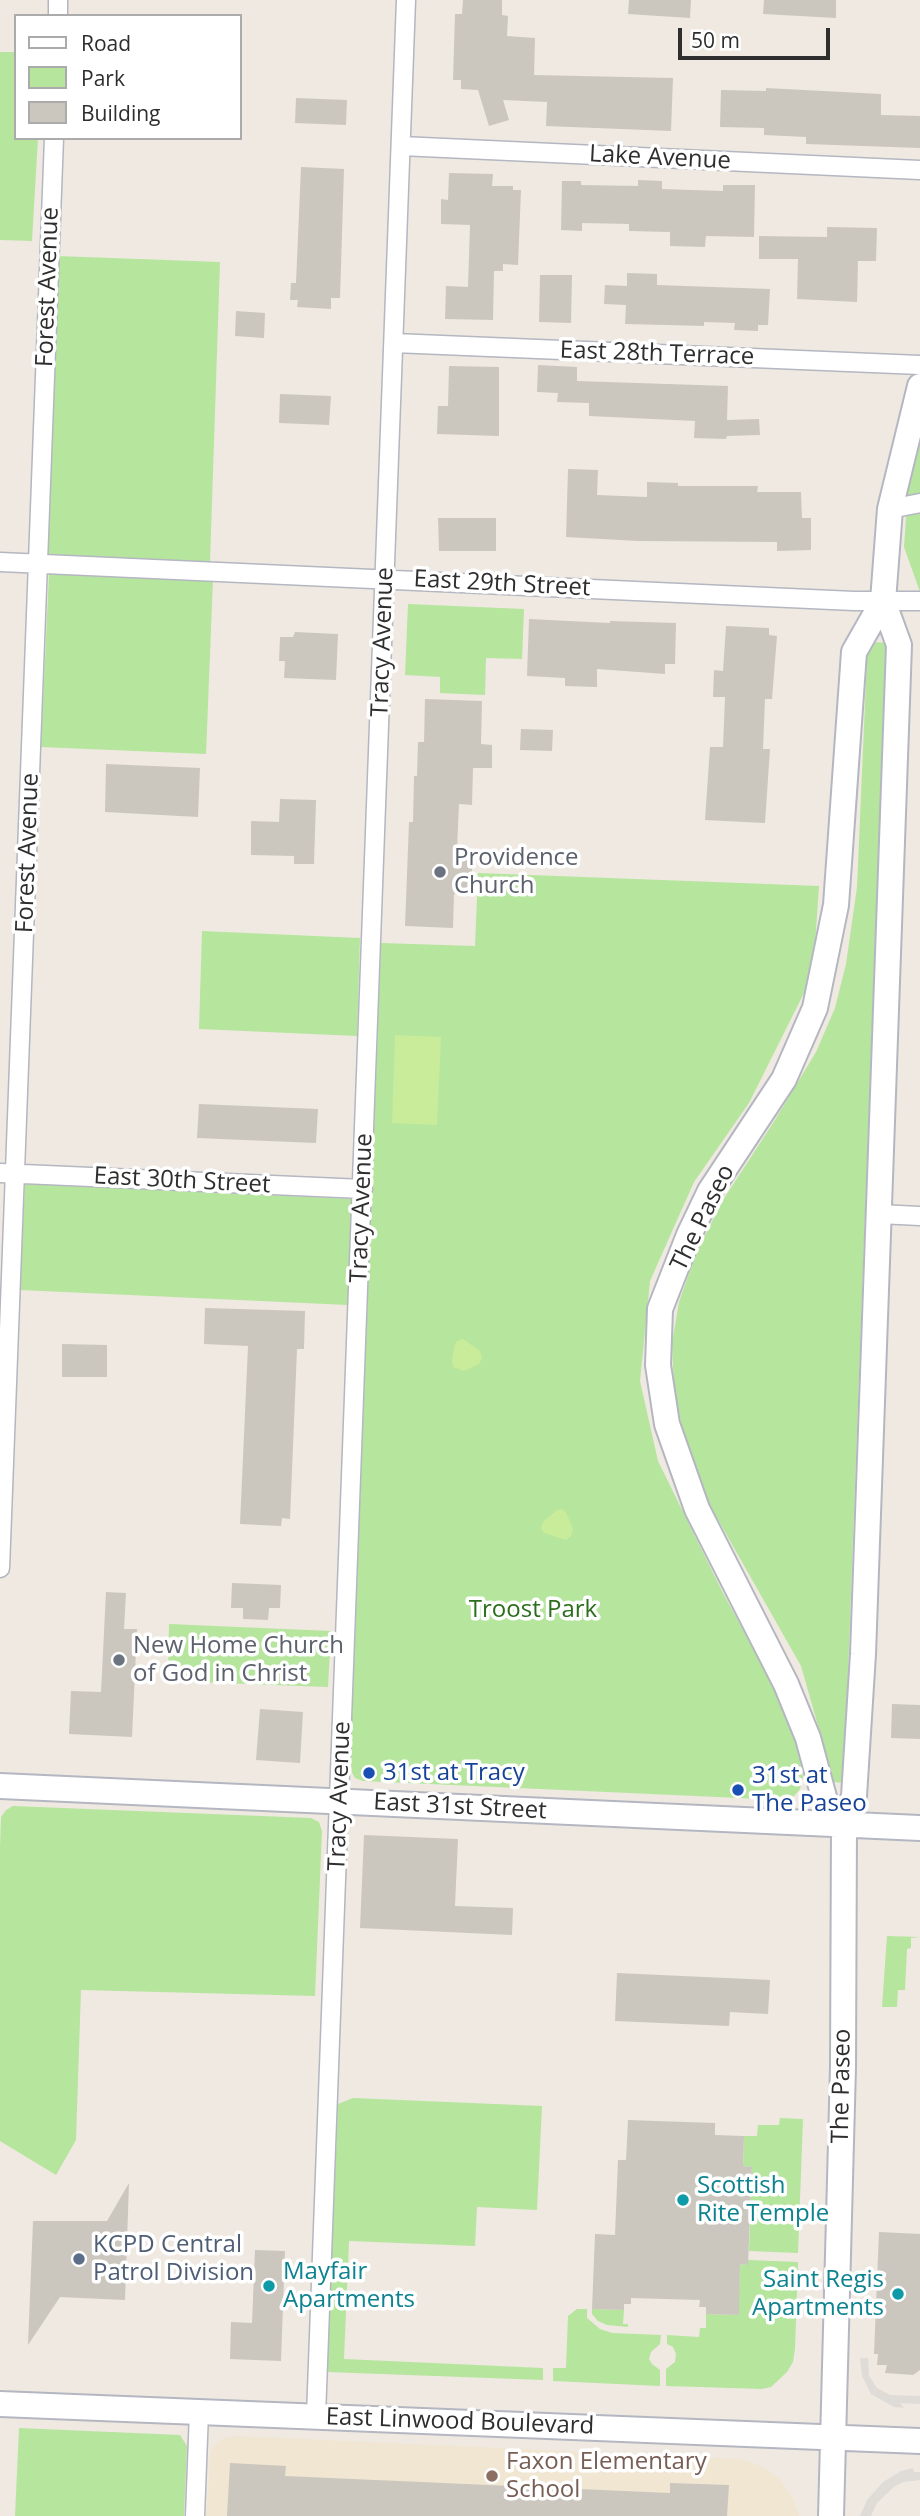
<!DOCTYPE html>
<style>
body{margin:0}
#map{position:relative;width:920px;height:2516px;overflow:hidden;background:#efe9e1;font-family:"Open Sans",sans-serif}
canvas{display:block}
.legend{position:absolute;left:14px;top:14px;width:228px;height:126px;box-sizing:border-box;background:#fff;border:2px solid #ababab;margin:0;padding:9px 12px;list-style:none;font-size:21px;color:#2e2e2e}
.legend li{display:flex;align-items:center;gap:14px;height:35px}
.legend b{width:35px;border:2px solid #ababab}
.scale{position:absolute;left:678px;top:28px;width:152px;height:32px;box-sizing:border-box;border:4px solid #2e2e2e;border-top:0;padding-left:9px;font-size:21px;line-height:24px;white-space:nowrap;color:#2e2e2e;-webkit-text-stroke:5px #fff;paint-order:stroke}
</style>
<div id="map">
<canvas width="920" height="2516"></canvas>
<ul class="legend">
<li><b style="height:9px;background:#fff"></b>Road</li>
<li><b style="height:19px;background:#b6e59e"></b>Park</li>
<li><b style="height:19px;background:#cbc7bf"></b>Building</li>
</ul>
<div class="scale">50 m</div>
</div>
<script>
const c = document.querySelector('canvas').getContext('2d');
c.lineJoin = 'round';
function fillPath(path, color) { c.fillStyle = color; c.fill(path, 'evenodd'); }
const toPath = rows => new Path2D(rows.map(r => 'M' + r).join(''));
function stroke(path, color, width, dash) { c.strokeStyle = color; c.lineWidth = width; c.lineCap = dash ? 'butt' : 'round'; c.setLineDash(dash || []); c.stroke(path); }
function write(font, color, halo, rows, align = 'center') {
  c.font = font + ' "Open Sans",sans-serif'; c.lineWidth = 7; c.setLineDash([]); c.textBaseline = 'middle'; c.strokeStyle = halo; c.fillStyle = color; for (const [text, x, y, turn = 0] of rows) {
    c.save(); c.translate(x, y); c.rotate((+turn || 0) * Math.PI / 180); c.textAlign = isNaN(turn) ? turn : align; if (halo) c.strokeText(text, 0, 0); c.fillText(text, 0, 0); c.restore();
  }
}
const education = toPath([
 [235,2436,739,2459,763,2467,780,2479,792,2497,799,2516,206,2516,211,2449,221,2439]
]);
const green = toPath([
 [0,52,16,52,16,138,38,138,32,241,0,240],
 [57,256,220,262,210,562,47,554],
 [920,441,920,592,904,547,908,489],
 [49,573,213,579,206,754,41,747],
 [408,604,524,609,522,659,486,658,485,695,440,693,440,677,405,675],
 [877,642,886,643,888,651,874,969,844,1783,834,1782,801,1666,704,1495,686,1447,674,1388,672,1343,679,1302,697,1251,723,1200,775,1120,816,1052,835,1008,846,964,857,887,867,658,870,646],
 [478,873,819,886,814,961,809,983,749,1103,694,1182,650,1281,640,1381,658,1461,722,1591,793,1722,803,1777,800,1789,794,1796,784,1800,363,1781,355,1778,350,1769,381,943,475,946],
 [202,931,360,938,357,1036,199,1029],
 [25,1184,353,1199,348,1305,20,1290],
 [169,1624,331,1631,328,1687,168,1681],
 [13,1806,311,1818,319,1822,322,1831,315,1996,81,1990,76,2140,56,2175,0,2141,0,1848,1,1817,6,1810],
 [887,1936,920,1937,911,1938,911,1948,907,1949,905,1990,898,1990,897,2007,882,2007],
 [353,2098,542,2106,537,2210,477,2207,475,2246,349,2241,344,2359,543,2368,543,2380,327,2372,338,2104],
 [780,2118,803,2119,798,2253,749,2251,752,2167,743,2166,744,2136,757,2136,758,2125,779,2125],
 [748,2260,798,2262,795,2349,793,2362,787,2372,771,2387,762,2389,666,2386,666,2369,675,2362,676,2354,673,2347,667,2344,667,2335,699,2337,700,2328,706,2328,706,2314,738,2315,740,2264,748,2265],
 [577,2309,587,2309,587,2318,600,2329,612,2333,661,2335,660,2344,651,2352,649,2359,652,2364,660,2370,660,2386,553,2381,553,2368,566,2368,568,2316],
 [592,2309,624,2310,623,2324,628,2324,628,2327,607,2325,598,2321,592,2314],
 [19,2428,180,2435,187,2446,184,2516,15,2516]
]);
const pitch = toPath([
 [395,1035,441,1037,437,1125,392,1123],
 [463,1339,480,1351,482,1358,479,1364,464,1371,453,1367,452,1361,454,1347,457,1341],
 [562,1509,566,1512,573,1529,571,1536,566,1540,544,1533,541,1528,543,1522,557,1510]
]);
const plaza = toPath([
 [860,2358,868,2358,869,2376,877,2388,890,2395,920,2396,920,2404,900,2403,904,2408,894,2407,871,2394,862,2376],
 [913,2468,914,2472,920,2472,920,2480,904,2482,895,2486,877,2503,871,2516,860,2516,867,2500,883,2482,901,2471]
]);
const building = toPath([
 [463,0,502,0,502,15,508,16,507,36,535,38,534,75,673,78,671,131,546,126,547,102,503,100,509,120,489,126,478,90,461,89,461,80,453,80,455,14,462,14],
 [629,0,691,0,690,18,628,14],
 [764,0,836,0,836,18,763,14],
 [766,88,881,94,881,115,920,116,920,148,806,144,806,137,764,135,764,128,720,127,721,90,766,91],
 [296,98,347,100,346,125,295,123],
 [301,167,344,169,340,298,331,298,331,309,297,307,298,300,290,300,291,283,296,283],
 [449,173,493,174,492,186,513,186,513,190,521,190,518,265,503,264,503,271,494,271,493,320,445,319,446,286,468,287,470,225,441,224,441,199,448,200],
 [638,180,662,181,662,189,723,191,723,185,755,185,754,237,706,236,705,247,670,246,670,232,629,231,629,224,582,223,582,231,561,230,562,181,581,181,581,185,638,186],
 [827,227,877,228,876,261,858,261,857,302,797,299,798,259,759,259,759,236,827,237],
 [627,273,657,274,657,285,770,289,768,325,758,325,758,331,734,330,735,323,704,322,704,326,625,324,626,305,604,304,605,285,627,286],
 [540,275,572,275,571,323,539,322],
 [236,311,265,313,264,338,235,336],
 [538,365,577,367,577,381,728,386,727,420,759,419,760,435,727,436,726,439,694,438,695,421,589,416,589,403,557,402,558,393,537,392],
 [449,366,499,367,499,436,437,434,438,406,448,406],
 [280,394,331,396,329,425,279,423],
 [568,469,598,470,597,495,647,497,647,482,678,483,678,486,758,486,757,492,801,492,802,518,811,518,811,550,777,551,777,542,638,541,566,537],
 [438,518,496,518,496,551,439,551],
 [529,619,610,623,610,621,676,623,675,664,665,664,665,674,597,669,597,687,565,686,565,678,527,676],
 [726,626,769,628,769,635,777,636,772,699,765,699,763,749,770,749,765,823,705,820,710,747,723,747,725,697,713,697,714,670,723,671],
 [295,632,338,634,336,680,284,678,285,661,279,661,280,637,293,637],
 [425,699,482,701,481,744,492,745,492,768,473,768,472,805,459,804,457,849,473,850,471,895,454,894,453,928,405,926,409,822,413,822,414,776,417,776,418,742,424,742],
 [521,729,553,730,552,751,520,750],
 [106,764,200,768,198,817,105,812],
 [280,799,316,800,314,864,294,864,294,856,251,855,251,821,279,822],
 [199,1104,318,1109,316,1143,197,1138],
 [205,1308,305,1311,304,1349,297,1349,290,1519,282,1518,281,1526,240,1524,248,1346,204,1344],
 [62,1344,107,1345,107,1377,62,1377],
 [232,1583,281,1585,280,1608,269,1608,268,1620,243,1619,243,1608,231,1608],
 [106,1592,126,1593,124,1629,137,1629,132,1737,69,1734,71,1691,101,1692],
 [892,1704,920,1705,920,1739,891,1738],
 [260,1709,303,1712,300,1763,256,1760],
 [364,1835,458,1839,455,1906,513,1908,512,1935,360,1928],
 [617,1973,770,1980,768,2014,730,2012,729,2026,615,2021],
 [628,2120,715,2123,715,2135,744,2136,743,2166,752,2167,748,2265,740,2264,739,2315,706,2314,706,2307,699,2307,700,2300,631,2298,631,2304,624,2304,624,2310,592,2309,595,2234,615,2235,618,2160,626,2160],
 [129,2183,125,2300,60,2297,28,2345,33,2221,107,2221],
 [879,2232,920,2234,920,2370,913,2375,885,2373,887,2365,877,2365,878,2354,874,2354],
 [255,2250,285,2251,281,2361,230,2359,231,2322,252,2323],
 [230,2463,286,2466,285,2476,670,2493,670,2483,729,2485,727,2516,227,2516]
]);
const street = toPath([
 [58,16,58,0],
 [401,146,920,170],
 [394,343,920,365],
 [890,509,920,503],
 [0,562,854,601,920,601],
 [0,1173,363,1189],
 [879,1214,920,1216],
 [0,1568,54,138],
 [316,2416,406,0],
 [195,2516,199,2412]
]);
const secondary = toPath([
 [0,1786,920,1828],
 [844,1825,825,1801,808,1738,786,1684,697,1509,667,1424,658,1365,660,1309,689,1235,710,1191,784,1079,815,1008,836,905,854,652,883,601,890,509,920,386],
 [0,2404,920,2441],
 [831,2516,843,2067,844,1825,854,1796,863,1654,899,645,883,601]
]);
const markers = [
 [440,872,7,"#6b7280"],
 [119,1660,7,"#6b7280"],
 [369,1773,7,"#1a4fb4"],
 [738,1790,7,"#1a4fb4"],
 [683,2200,7,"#0f9aa8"],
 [79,2259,7,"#5c6f8a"],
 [269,2286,7,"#0f9aa8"],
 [898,2294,7,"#0f9aa8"],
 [492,2476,7,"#8d6e63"]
];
const streetNames = [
 ["Lake Avenue",660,158,3],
 ["Forest Avenue",48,287,-88],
 ["East 28th Terrace",657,354,2],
 ["East 29th Street",502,584,3],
 ["Tracy Avenue",383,642,-88],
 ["Forest Avenue",28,853,-88],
 ["East 30th Street",182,1181,3],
 ["Tracy Avenue",362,1208,-88],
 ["The Paseo",703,1218,-64],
 ["Tracy Avenue",340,1796,-88],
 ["East 31st Street",460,1807,3],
 ["The Paseo",842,2086,-89],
 ["East Linwood Boulevard",460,2422,2]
];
const worshipNames = [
 ["Providence",454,858],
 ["Church",454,886],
 ["New Home Church",133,1646],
 ["of God in Christ",133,1674]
];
const parkNames = [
 ["Troost Park",533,1610]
];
const transitNames = [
 ["31st at Tracy",383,1773],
 ["31st at",752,1776],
 ["The Paseo",752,1804]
];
const cultureNames = [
 ["Scottish",697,2186],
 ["Rite Temple",697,2214],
 ["Mayfair",283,2272],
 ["Apartments",283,2300],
 ["Saint Regis",884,2280,"right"],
 ["Apartments",884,2308,"right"]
];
const serviceNames = [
 ["KCPD Central",93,2245],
 ["Patrol Division",93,2273]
];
const educationNames = [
 ["Faxon Elementary",506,2462],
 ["School",506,2490]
];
fillPath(education, '#f0e6d1');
fillPath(green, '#b6e59e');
fillPath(pitch, '#c9ec9a');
fillPath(plaza, '#dfdcd8');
fillPath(building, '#cbc7bf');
stroke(street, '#b4b7c1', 21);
stroke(secondary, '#b4b7c1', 28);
stroke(street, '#fff', 18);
stroke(secondary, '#fff', 24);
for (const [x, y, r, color] of markers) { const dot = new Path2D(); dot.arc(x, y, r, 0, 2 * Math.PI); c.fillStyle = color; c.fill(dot); stroke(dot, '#fff', 2.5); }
write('24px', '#2e2e2e', '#fff', streetNames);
write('24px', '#5b616d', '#fff', worshipNames, 'left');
write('24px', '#2c6e1b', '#fff', parkNames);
write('24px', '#164399', '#fff', transitNames, 'left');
write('24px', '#0d838f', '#fff', cultureNames, 'left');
write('24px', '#4e5e75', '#fff', serviceNames, 'left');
write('24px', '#785e54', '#fff', educationNames, 'left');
</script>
